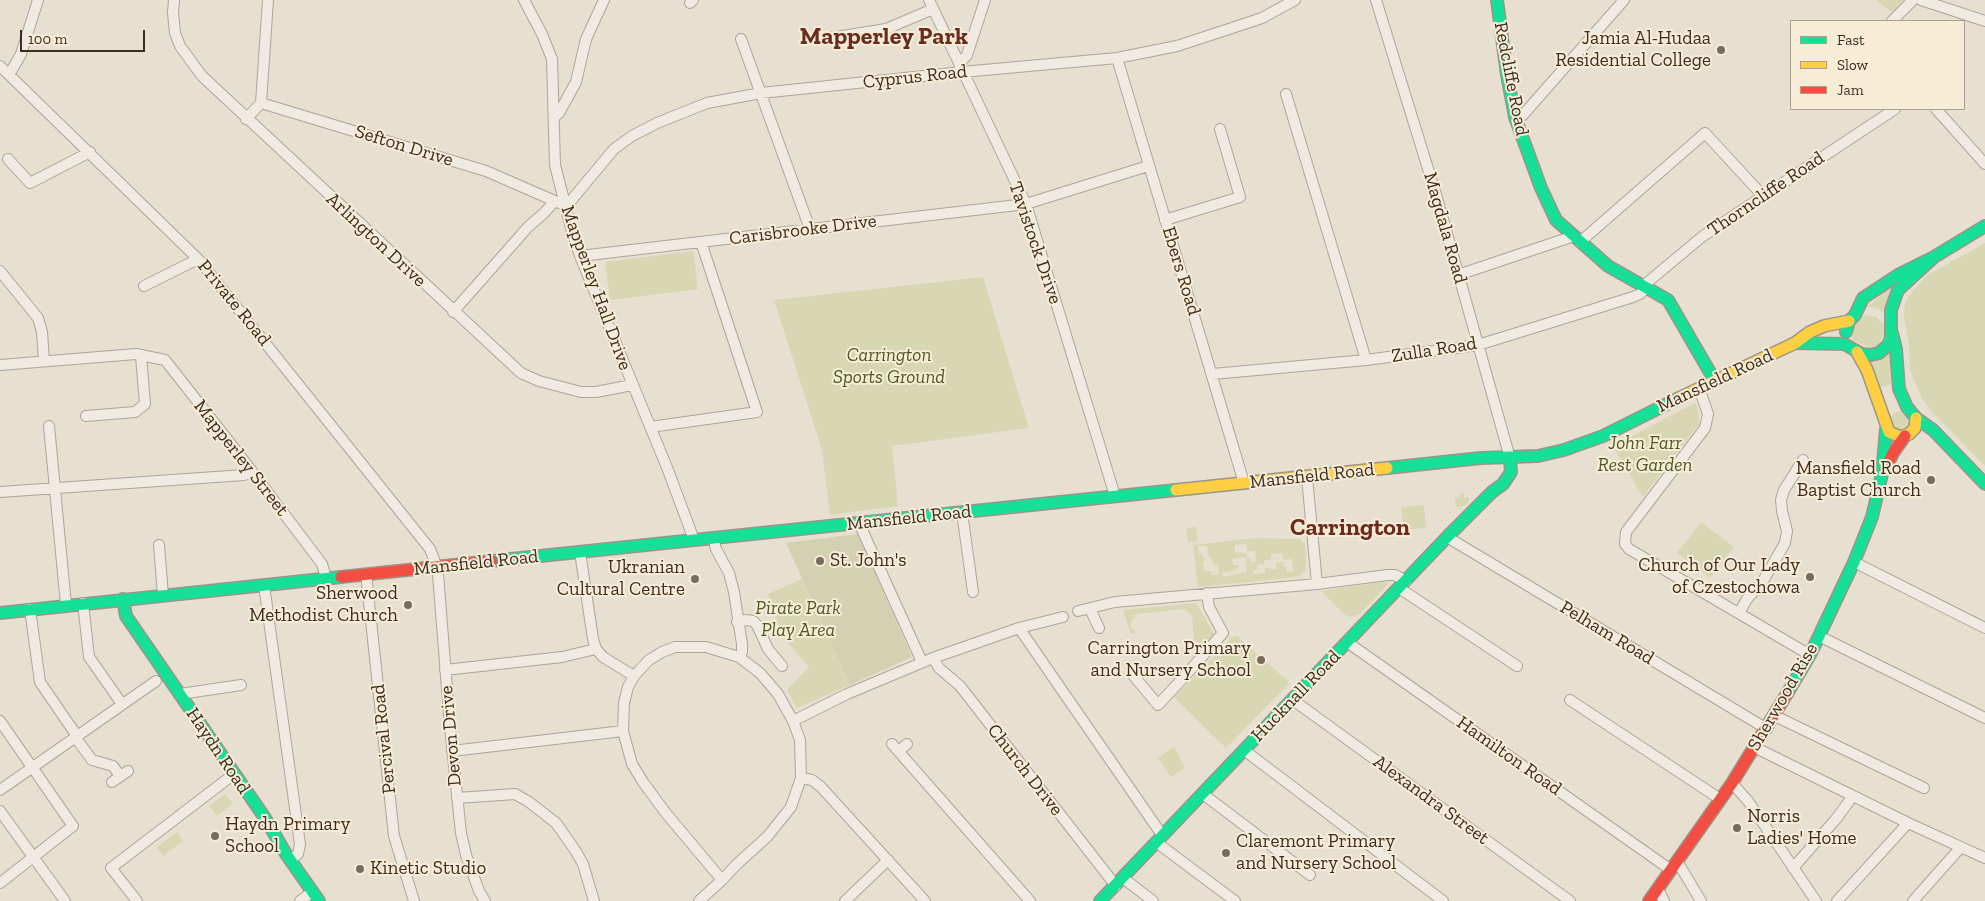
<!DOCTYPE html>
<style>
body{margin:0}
#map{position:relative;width:1985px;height:901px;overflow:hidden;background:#e7e0d0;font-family:"Zilla Slab",serif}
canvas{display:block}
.legend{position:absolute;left:1790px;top:20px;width:175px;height:90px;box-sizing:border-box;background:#f7edd7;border:1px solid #ada08e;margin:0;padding:6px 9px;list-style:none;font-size:15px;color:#3d2d20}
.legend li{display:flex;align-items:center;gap:10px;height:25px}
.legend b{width:25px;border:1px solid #ada08e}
.scale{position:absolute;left:20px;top:30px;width:125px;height:22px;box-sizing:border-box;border:2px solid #3d2d20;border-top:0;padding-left:6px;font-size:15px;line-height:18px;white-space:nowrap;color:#3d2d20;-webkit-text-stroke:4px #f7edd7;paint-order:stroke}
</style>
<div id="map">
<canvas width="1985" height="901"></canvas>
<ul class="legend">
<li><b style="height:6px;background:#16e098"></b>Fast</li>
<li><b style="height:6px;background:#ffcf43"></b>Slow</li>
<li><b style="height:6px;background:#f24e42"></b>Jam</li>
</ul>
<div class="scale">100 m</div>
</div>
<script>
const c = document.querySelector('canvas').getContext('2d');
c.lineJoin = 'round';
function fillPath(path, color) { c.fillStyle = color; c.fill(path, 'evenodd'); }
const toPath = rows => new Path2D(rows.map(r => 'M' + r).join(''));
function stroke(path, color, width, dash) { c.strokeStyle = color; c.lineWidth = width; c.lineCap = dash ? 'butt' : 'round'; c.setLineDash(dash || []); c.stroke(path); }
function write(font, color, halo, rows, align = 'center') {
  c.font = font + ' "Zilla Slab",serif'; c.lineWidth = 4; c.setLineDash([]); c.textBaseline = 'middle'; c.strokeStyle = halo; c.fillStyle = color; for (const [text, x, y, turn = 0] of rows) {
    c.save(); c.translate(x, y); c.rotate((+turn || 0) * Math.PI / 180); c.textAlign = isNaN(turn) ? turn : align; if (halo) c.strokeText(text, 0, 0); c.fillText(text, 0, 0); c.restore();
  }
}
const green = toPath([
 [1876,0,1905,0,1893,13],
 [1985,243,1985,466,1932,412,1922,399,1910,370,1909,344,1904,316,1905,303,1913,291,1926,276],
 [693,251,698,289,610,300,605,262],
 [983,277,1029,428,892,446,898,506,830,515,822,450,774,300],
 [1898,279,1885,313,1873,307,1867,307],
 [1865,315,1876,317,1885,325,1886,330,1876,349,1853,341,1851,329],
 [1890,351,1891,384,1880,388,1870,359],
 [1695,403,1698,407,1699,424,1643,497,1613,446],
 [1902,411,1905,413,1910,425,1898,432,1890,418,1895,412],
 [1464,493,1464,498,1469,497,1469,502,1465,506,1456,507,1455,498,1459,498,1459,494],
 [1424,505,1426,528,1404,530,1401,507],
 [1701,522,1734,547,1710,578,1677,553],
 [1196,527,1198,541,1188,542,1186,528],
 [1255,538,1300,539,1305,545,1306,570,1299,576,1289,578,1198,587,1193,545],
 [1246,544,1247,551,1255,551,1256,562,1251,562,1250,558,1247,558,1246,553,1235,552,1235,545],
 [1198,546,1207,546,1209,557,1212,557,1213,565,1218,564,1219,574,1212,575,1211,571,1204,571,1203,561,1206,561,1205,557,1203,558,1202,553,1199,553],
 [1282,553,1283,560,1292,559,1293,571,1287,572,1287,567,1284,567,1283,562,1276,563,1276,569,1265,568,1265,573,1254,574,1253,570,1257,569,1257,565,1264,564,1264,560,1271,560,1271,554],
 [1245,557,1247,572,1223,577,1223,572,1235,571,1235,569,1238,568,1238,565,1233,565,1232,559],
 [802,579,850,685,797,708,787,690,809,667,782,636,768,594],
 [1382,582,1389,583,1360,614,1350,617,1345,615,1321,591],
 [1196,603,1215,636,1205,647,1194,640,1192,616,1185,609,1135,614,1135,617,1131,621,1131,628,1136,631,1136,633,1131,634,1123,610],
 [1237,636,1290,683,1226,748,1174,697,1232,637],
 [1174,747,1185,768,1171,777,1158,758],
 [225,794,233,804,217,816,209,806],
 [177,832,183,841,163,856,157,847]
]);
const cemetery = toPath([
 [858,534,912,657,850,685,786,543]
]);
const street = toPath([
 [174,0,173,13,175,33,180,46,202,76,521,373,539,381,581,392,596,392,632,385],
 [524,0,542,34,552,59,555,165,572,232,580,256,668,470,694,540],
 [929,0,1026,204,1115,496],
 [1376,0,1437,198,1510,458],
 [1921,0,1985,21],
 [690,3,693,0],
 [1892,21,1913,0],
 [741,39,810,229],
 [824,39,886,29,933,9],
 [1117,58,1244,483],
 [959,64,967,55,985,0],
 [0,66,198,259,430,549,437,567,438,574,450,727,461,833,466,855,479,891,485,901],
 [9,75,21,54,38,0],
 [1286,94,1366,360],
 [261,103,268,0],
 [1936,109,1985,164],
 [554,117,559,113,576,82,586,39,604,0],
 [1515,117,1523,115,1624,0],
 [246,119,261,103,486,171,564,205,569,203,614,149,632,136,657,123,707,103,761,93,962,72,1117,58,1177,46,1229,29,1262,18,1295,0],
 [8,159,30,183,90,152],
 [1165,220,1240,197,1220,129],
 [1580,242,1705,133,1763,196],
 [580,256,1026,204,1148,166],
 [0,271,38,318,42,332,44,361],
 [1458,275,1574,236],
 [144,286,198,259],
 [1643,286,1703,236,1895,109],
 [453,312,528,227,544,213,554,202],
 [0,365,136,354,165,360,238,453,322,564,326,578],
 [1213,374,1366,360,1478,345,1633,297,1640,294,1646,288],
 [1699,388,1708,414,1705,428,1626,532,1625,544,1629,549,1810,655],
 [86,416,135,412,145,404,141,356],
 [49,426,66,605],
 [650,427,757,412,701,242],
 [1307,477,1317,584],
 [0,492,244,475,252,472],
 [962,512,973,592],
 [859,523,922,662],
 [1447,537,1767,729],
 [713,538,716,549,729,573,734,592,742,644,742,652,739,657],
 [159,545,163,595],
 [580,552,593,639,596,649,603,657,634,676],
 [1854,562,1985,628],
 [366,574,394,836,414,901],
 [264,585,300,844,298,854,290,860],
 [1399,588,1517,666],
 [83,603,89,657,122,704],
 [30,609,40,682,77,736],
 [1090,609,1099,628],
 [1078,611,1115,602,1317,584,1388,575,1395,575,1406,581],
 [1739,613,1747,599,1763,581,1785,543,1787,531,1782,511,1781,500,1784,490,1803,460],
 [737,622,746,620,753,621,757,625,768,649,782,666],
 [1019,628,1162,835],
 [1819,636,1985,718],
 [1347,642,1671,870],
 [933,658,939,668,960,686,1116,886],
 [445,670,562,657,596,649],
 [1133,675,1158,705,1183,678,1223,633,1209,607,1207,593],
 [180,694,241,685],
 [1293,700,1570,901],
 [1570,700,1720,799],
 [1775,716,1924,788],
 [0,721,73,826,0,883],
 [793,721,847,694,933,658,1019,628,1063,617],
 [75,737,92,760,113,766,120,776],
 [892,744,1030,901],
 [1754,747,1908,823,1985,858],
 [1244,750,1443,901],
 [452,751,623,731],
 [899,751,907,744],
 [801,778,812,780,821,787,925,901],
 [112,782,128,771],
 [1732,783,1748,801,1816,901],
 [0,790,156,681],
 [1203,794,1310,875],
 [457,798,515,794,529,802,556,823,575,850,583,864,594,901],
 [0,811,65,901],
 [1156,842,1235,901],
 [1677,861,1701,901],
 [1793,868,1836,819,1853,796],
 [1123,878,1153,901],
 [1658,889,1664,901],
 [137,901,111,868,234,774],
 [300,901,312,892],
 [699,901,722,880,737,864,767,837,791,807,801,778,800,740,793,721,778,694,760,673,739,657,706,647,675,647,662,652,649,660,634,676,628,687,624,703,623,731,632,764,643,782,665,812,722,880],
 [845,901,888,860],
 [1837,901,1908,823],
 [1913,901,1961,847]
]);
const fast = toPath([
 [1497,0,1507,75,1515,117,1541,188,1556,220,1608,266,1668,300,1715,381],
 [1846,332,1849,321,1855,315,1863,298,1898,275,1934,257,1985,226],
 [1892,333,1896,349,1899,389,1907,407,1916,418,1933,430,1985,484],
 [1795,343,1844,344,1862,354,1871,355,1879,353,1888,345,1891,338,1891,310,1898,290,1934,257],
 [1387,468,1481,458,1538,456,1564,450,1603,436,1679,398],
 [492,561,1176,490],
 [123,599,126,616,265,818,286,854,319,901],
 [0,613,341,577],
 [1788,692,1810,655,1854,562,1872,517,1882,474,1886,429],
 [1100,901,1447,537,1492,492,1503,484,1511,472,1510,458]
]);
const slow = toPath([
 [1857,352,1867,370,1889,432,1901,437,1909,434,1915,428,1916,418],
 [1679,398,1795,343,1810,332,1824,326,1849,321],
 [1176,490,1387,468]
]);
const jam = toPath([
 [1885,470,1893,453,1905,436],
 [341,577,492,561],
 [1649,901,1732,783,1788,692]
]);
const markers = [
 [1721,50,5,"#786c5e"],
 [1931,480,5,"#786c5e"],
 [820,561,5,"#786c5e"],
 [1810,577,5,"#786c5e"],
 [695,579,5,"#786c5e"],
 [408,605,5,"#786c5e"],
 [1261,660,5,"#786c5e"],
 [1737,828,5,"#786c5e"],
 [215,836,5,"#786c5e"],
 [1226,853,5,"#786c5e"],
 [360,869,5,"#786c5e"]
];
const poiNames = [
 ["Jamia Al-Hudaa",1711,39],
 ["Residential College",1711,61],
 ["Mansfield Road",1921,469],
 ["Baptist Church",1921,491],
 ["St. John's",830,561,"left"],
 ["Church of Our Lady",1800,566],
 ["of Czestochowa",1800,588],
 ["Ukranian",685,568],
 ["Cultural Centre",685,590],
 ["Sherwood",398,594],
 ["Methodist Church",398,616],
 ["Carrington Primary",1251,649],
 ["and Nursery School",1251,671],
 ["Norris",1747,817,"left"],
 ["Ladies' Home",1747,839,"left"],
 ["Haydn Primary",225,825,"left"],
 ["School",225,847,"left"],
 ["Claremont Primary",1236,842,"left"],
 ["and Nursery School",1236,864,"left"],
 ["Kinetic Studio",370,869,"left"]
];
const streetNames = [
 ["Cyprus Road",915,77,-6],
 ["Redcliffe Road",1511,79,79],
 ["Sefton Drive",404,146,17],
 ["Thorncliffe Road",1766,194,-34],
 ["Magdala Road",1445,228,74],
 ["Carisbrooke Drive",803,230,-7],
 ["Arlington Drive",376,240,43],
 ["Tavistock Drive",1035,243,71],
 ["Ebers Road",1181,271,73],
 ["Mapperley Hall Drive",596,288,70],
 ["Private Road",234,303,51],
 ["Zulla Road",1434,350,-9],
 ["Mansfield Road",1715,381,-25],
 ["Mapperley Street",241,458,52],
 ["Mansfield Road",1312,476,-6],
 ["Mansfield Road",909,518,-6],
 ["Mansfield Road",476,563,-6],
 ["Pelham Road",1607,633,31],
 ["Hucknall Road",1296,696,-46],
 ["Sherwood Rise",1783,697,-60],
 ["Devon Drive",451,736,-95],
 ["Percival Road",384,739,-96],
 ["Haydn Road",218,751,56],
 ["Hamilton Road",1509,756,35],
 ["Church Drive",1025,770,52],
 ["Alexandra Street",1431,800,36]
];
const parkNames = [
 ["Carrington",889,356],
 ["Sports Ground",889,378],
 ["John Farr",1645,444],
 ["Rest Garden",1645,466],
 ["Pirate Park",798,609],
 ["Play Area",798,631]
];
const districtNames = [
 ["Mapperley Park",884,37],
 ["Carrington",1350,528]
];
fillPath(green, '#d7d7b3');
fillPath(cemetery, '#d2d1b2');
stroke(street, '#ada599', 12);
stroke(fast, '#9c9489', 14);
stroke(slow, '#9c9489', 14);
stroke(jam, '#9c9489', 14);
stroke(street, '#efeae2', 10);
stroke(fast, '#16e098', 11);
stroke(slow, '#ffcf43', 11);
stroke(jam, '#f24e42', 11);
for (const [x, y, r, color] of markers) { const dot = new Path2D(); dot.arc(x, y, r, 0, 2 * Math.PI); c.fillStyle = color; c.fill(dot); stroke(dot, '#f7edd7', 2); }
write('19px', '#3d2d20', '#f7edd7', poiNames, 'right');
write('19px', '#3d2d20', '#f7edd7', streetNames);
write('italic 19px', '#4e5926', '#f7edd7', parkNames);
write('bold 24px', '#6a2c1e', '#f7edd7', districtNames);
</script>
